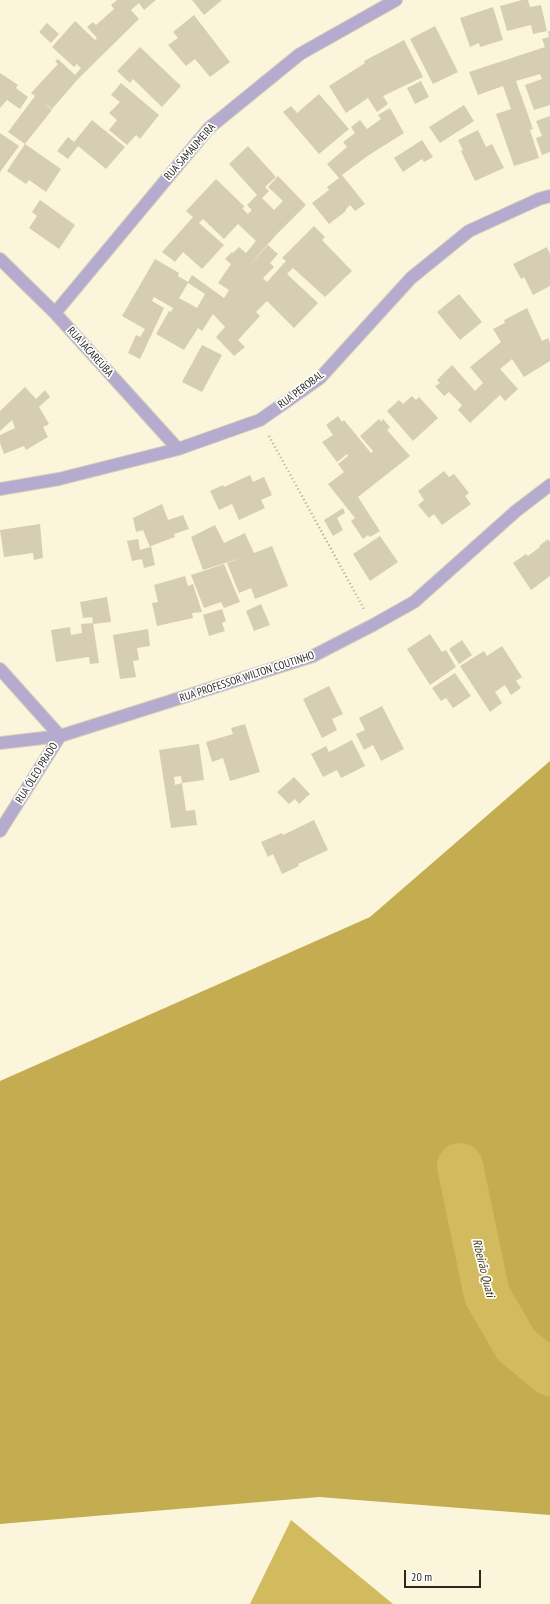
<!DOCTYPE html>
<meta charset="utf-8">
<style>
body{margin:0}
#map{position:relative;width:550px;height:1604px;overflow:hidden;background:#fbf5db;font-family:"PT Sans Narrow",sans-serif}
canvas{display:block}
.scale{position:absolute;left:404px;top:1570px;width:77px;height:18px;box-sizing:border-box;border:2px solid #2b281f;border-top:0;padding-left:5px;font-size:12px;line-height:14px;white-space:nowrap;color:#2b281f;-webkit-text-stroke:3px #fff;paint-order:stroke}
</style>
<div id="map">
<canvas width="550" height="1604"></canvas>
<div class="scale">20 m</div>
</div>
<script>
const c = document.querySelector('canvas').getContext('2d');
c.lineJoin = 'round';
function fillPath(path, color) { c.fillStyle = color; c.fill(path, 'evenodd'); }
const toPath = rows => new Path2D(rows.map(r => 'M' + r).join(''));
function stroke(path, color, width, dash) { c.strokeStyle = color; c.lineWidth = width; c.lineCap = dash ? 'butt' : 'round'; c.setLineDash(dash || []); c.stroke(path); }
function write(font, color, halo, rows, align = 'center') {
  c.font = font + ' "PT Sans Narrow",sans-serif'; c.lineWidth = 3.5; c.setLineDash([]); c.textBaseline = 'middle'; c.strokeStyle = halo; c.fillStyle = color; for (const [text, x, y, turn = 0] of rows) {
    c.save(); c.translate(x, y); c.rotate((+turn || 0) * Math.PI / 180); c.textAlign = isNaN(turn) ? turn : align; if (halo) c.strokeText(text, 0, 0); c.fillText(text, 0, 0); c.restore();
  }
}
const forest = toPath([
 [550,761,550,1515,319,1497,0,1524,0,1081,370,917]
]);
const water = toPath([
 [291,1520,393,1604,250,1604]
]);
const river = toPath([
 [460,1166,487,1295,516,1345,550,1373]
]);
const building = toPath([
 [117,0,156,0,144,10,139,3,131,10,139,19,79,78,52,109,43,102,52,110,25,144,8,132,35,96,31,93,58,64,55,61,58,59,75,75,81,68,77,64,74,67,52,47,75,21,95,40,97,38,87,27,93,22,96,25,114,9,111,5],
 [192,0,222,0,204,15],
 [522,0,528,0,530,7,541,5,547,31,533,34,531,25,507,31,500,6],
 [493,7,503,40,480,47,479,43,470,47,460,18],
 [194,15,230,62,210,77,195,59,186,66,168,45,178,38,173,32],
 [47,23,59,34,51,43,39,32],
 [435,26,458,72,433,84,410,39],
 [548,31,550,31,550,105,534,110,525,85,542,79,540,74,516,81,533,129,530,130,539,158,514,166,496,114,511,109,503,86,478,95,469,72,545,47,542,39,549,37],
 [404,40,423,77,383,96,388,104,377,112,368,98,346,113,329,86,365,63,364,61],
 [140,47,181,86,162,107,133,79,130,83,117,71],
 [0,73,18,85,16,88,28,97,20,109,7,100,0,108],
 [421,81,429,97,415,104,407,88],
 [121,83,159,115,140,139,136,135,127,145,109,130,117,120,109,113,120,102,111,95],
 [319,94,349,129,319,154,283,112,291,106,297,113],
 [464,105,474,121,440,143,429,127],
 [390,108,404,133,369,155,342,175,365,204,355,211,350,205,345,210,346,211,329,224,312,203,329,190,327,187,339,178,327,164,347,147,343,142,355,133,351,127,360,120,367,129,381,119,378,115],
 [550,116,550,152,542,155,536,138,542,136,536,121],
 [92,120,125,147,106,169,78,146,68,159,57,151,68,137,74,142],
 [478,130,486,147,492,144,504,168,475,181,461,151,463,150,458,140],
 [0,133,19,146,0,172],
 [422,140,433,157,424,162,422,159,403,172,394,158],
 [25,144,61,169,46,192,29,180,26,184,7,171],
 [248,146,276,177,265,187,269,191,262,198,274,210,283,201,268,187,278,176,306,205,277,234,244,271,268,245,278,254,270,263,274,267,263,278,267,282,286,261,282,258,314,226,325,237,322,240,352,271,325,297,293,268,287,274,318,303,294,328,267,301,256,312,260,316,238,340,245,347,234,356,216,337,225,327,213,314,202,331,198,328,184,350,156,334,169,311,171,312,173,308,154,297,152,301,164,308,140,359,128,353,136,335,140,337,145,329,122,316,155,259,179,273,178,276,188,282,192,275,224,298,229,290,218,283,231,264,225,259,232,252,233,253,239,247,246,253,256,241,238,224,224,239,203,219,199,223,224,245,202,269,183,252,175,262,162,252,193,217,186,211,216,179,245,207,242,208,248,214,252,210,247,205,257,195,229,164],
 [188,283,205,294,197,308,179,298],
 [40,200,75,225,59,249,29,228,37,216,32,212],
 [547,247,550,254,550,286,533,295,524,277,521,279,513,264],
 [459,294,482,322,460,340,437,312],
 [527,308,542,341,548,338,550,342,550,361,524,377,512,359,500,369,518,389,505,401,500,395,470,423,458,410,462,405,449,392,444,396,435,386,440,383,437,380,452,365,475,391,483,383,470,367,501,342,493,329,505,323,504,320],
 [202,345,222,355,202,392,182,382],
 [25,387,36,399,45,390,50,397,39,407,49,424,43,427,48,437,26,450,24,446,4,454,0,443,0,435,15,428,12,420,0,431,0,411],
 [412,396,416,400,419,397,438,418,413,441,387,411,399,400,403,404],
 [338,416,342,422,344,420,371,453,373,451,360,436,379,419,381,422,383,419,390,427,387,430,410,456,358,497,380,531,370,537,368,535,363,539,351,521,355,518,328,484,344,472,338,464,348,456,347,454,337,462,322,442,333,435,326,425],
 [444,471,449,477,454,474,469,493,465,496,471,504,442,525,434,514,429,518,418,505,424,500,418,491],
 [250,475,253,482,264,477,272,495,261,500,265,508,239,520,232,504,219,510,210,491,223,485,224,487],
 [162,504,168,520,183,515,189,529,174,534,175,537,151,546,155,565,144,568,142,559,132,561,127,541,138,539,140,550,150,547,143,530,136,532,133,518],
 [343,508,345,513,337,518,343,530,333,536,324,520],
 [40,524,43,558,34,560,33,553,4,557,0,530],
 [215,525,224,543,245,533,254,553,272,546,288,586,255,599,251,588,239,593,227,563,244,557,203,570,191,537],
 [380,536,398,562,370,581,353,554],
 [548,539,550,542,550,576,531,590,513,563,526,554,528,556,540,547,539,546],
 [224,564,240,602,224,608,221,602,204,608,191,575],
 [185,576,188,586,193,584,202,612,192,613,193,618,157,626,152,603,158,602,154,585],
 [107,597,111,622,93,624,92,617,83,618,80,602],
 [261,604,270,625,254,631,246,611],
 [222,609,226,621,222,623,225,631,209,636,203,615],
 [93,623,99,663,90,664,89,657,56,662,51,630,70,627,71,635,82,633,81,624],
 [148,629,150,646,137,648,139,660,133,661,136,677,120,679,113,635],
 [430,634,442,652,446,650,456,667,430,685,407,649],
 [462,640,472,655,459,664,449,649],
 [502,646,522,677,516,681,521,688,511,695,505,685,495,692,502,703,490,712,460,666,484,651,487,656],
 [455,673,471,696,453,708,446,698,441,701,432,688],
 [329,686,343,714,332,719,337,730,322,738,303,699],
 [382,706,404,749,381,761,373,745,364,750,356,734,365,730,359,718],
 [245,724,260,772,230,781,223,758,212,762,206,742,233,734,231,728],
 [352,740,365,766,341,778,337,770,323,777,311,754,326,746,329,752],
 [199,744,204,780,182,783,181,776,174,777,175,785,182,783,186,811,195,810,197,825,171,828,159,750],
 [294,777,310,794,299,804,295,799,289,804,277,792],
 [314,820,328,850,298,864,299,866,282,874,273,854,268,857,261,842,282,833,283,835]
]);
const path = toPath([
 [269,436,364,609]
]);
const street = toPath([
 [0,259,55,313,178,449],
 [55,313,209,128,300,54,396,0],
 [0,489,59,479,178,449,260,420,320,378,411,278,469,231,539,199,550,196],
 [0,669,60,736],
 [0,743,60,736,313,656,373,625,414,602,516,511,550,485],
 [0,831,60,736]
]);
const streetNames = [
 ["RUA SAMAUMEIRA",190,152,-49],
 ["RUA JACAREÚBA",90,352,48],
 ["RUA PEROBAL",301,390,-37],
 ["RUA PROFESSOR WILTON COUTINHO",247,677,-18],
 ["RUA ÓLEO PRADO",37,773,-58]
];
const waterNames = [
 ["Ribeirão Quati",483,1268,76]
];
fillPath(forest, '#c4ad50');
fillPath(water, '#d2bb5e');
stroke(river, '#d2bb5e', 46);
fillPath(building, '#d5ceb5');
stroke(street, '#d6d0b9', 14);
stroke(path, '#ada895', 2.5, [1, 3]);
stroke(street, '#b5abcf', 12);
write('11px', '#2b281f', '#fff', streetNames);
write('italic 12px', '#41370f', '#fff', waterNames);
</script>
